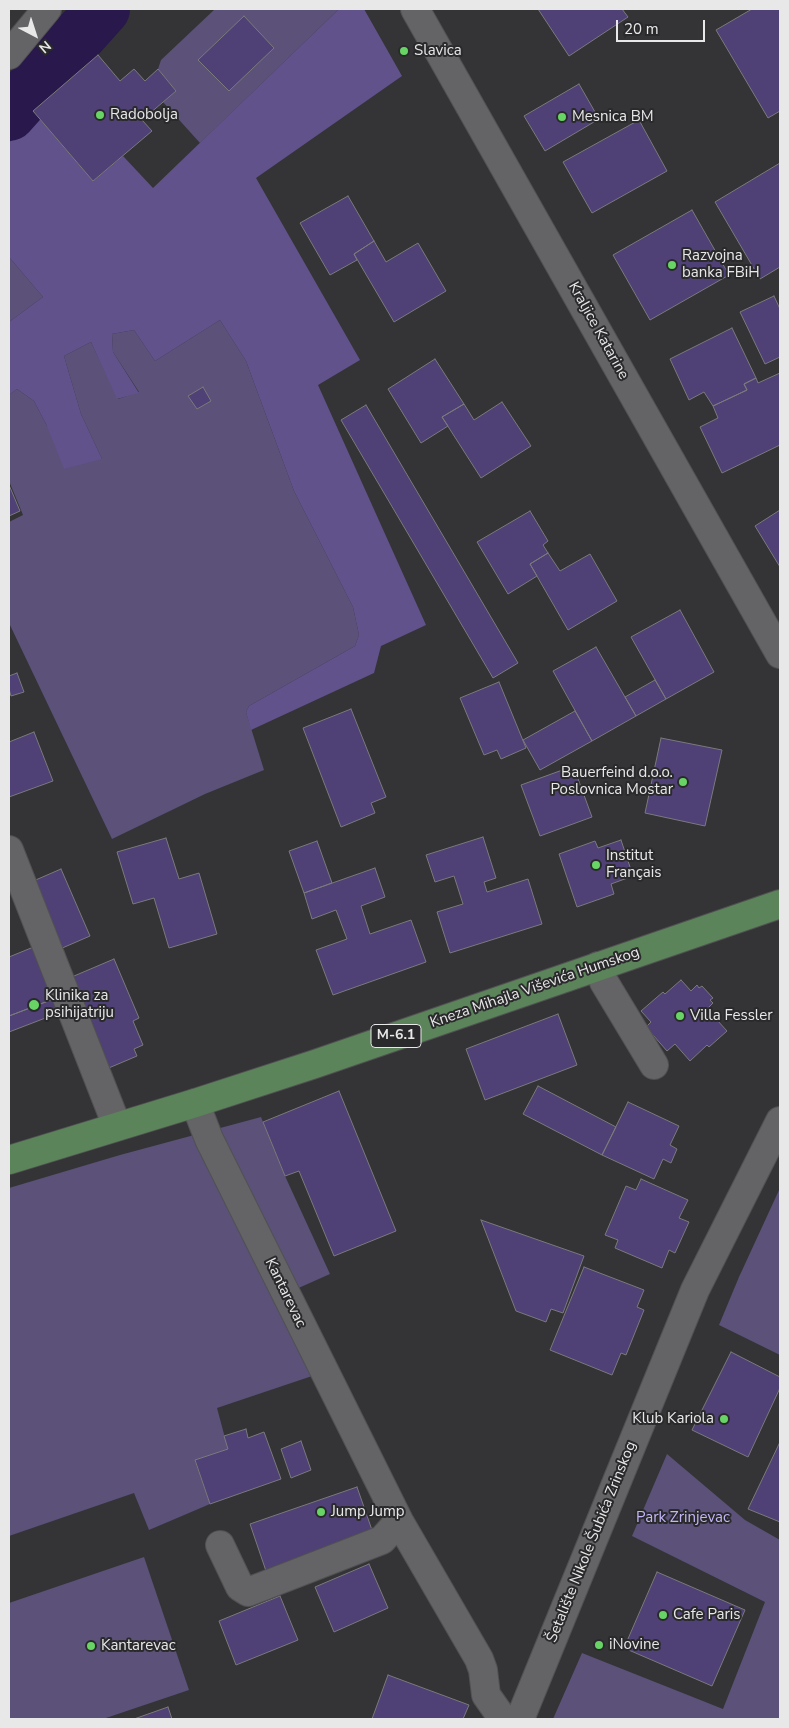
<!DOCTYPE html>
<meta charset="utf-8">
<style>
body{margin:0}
#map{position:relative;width:789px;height:1728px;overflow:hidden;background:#343436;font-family:"Nunito Sans",sans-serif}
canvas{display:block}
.frame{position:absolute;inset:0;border:10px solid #e8e8e9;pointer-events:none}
.north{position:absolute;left:10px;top:10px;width:50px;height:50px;-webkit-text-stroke:4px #2a2a2c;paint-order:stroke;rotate:140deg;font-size:14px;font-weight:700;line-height:20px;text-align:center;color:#e8e8e9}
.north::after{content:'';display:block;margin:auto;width:18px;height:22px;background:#e8e8e9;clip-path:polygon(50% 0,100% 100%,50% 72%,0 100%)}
.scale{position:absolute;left:616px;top:20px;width:89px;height:22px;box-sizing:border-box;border:2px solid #e8e8e9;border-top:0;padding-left:6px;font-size:15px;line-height:18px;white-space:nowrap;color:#e8e8e9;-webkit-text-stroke:4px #2a2a2c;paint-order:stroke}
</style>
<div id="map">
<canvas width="789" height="1728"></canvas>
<div class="frame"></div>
<div class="north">N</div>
<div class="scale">20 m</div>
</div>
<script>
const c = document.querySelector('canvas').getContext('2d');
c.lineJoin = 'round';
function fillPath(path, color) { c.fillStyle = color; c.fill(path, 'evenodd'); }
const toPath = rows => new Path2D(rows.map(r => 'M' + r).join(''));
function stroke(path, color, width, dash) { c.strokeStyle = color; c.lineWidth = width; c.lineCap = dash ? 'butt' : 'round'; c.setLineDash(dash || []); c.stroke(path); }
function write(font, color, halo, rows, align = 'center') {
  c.font = font + ' "Nunito Sans",sans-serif'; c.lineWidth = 4; c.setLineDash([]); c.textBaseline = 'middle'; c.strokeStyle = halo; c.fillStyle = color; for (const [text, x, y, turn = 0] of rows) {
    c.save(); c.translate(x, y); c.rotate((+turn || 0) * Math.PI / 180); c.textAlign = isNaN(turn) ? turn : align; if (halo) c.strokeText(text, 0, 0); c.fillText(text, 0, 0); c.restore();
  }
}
const green = toPath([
 [215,9,339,9,200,143,163,102,176,91,158,69,161,60],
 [9,257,43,297,9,322],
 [220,320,246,361,294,491,353,607,359,635,355,646,249,706,246,712,264,770,205,794,112,839,9,623,9,522,23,515,9,481,9,395,17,389,34,401,47,426,102,459,81,414,64,356,91,342,118,399,139,392,113,352,112,334,134,330,155,361],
 [261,1117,285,1176,330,1274,285,1294,324,1372,217,1408,228,1449,195,1461,210,1504,149,1530,134,1493,9,1536,9,1188,120,1155],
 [780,1188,780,1355,719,1325,739,1277],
 [667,1454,745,1520,780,1540,780,1719,553,1719,582,1653,723,1709,765,1602,632,1536],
 [144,1557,189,1690,103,1719,9,1719,9,1603]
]);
const forest = toPath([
 [339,9,364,9,402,76,256,178,360,360,318,385,426,625,381,646,374,673,251,730,246,712,249,706,355,646,359,635,353,607,294,491,246,361,220,320,155,361,134,330,112,334,113,352,139,393,117,399,91,342,64,356,81,414,102,459,64,469,47,426,34,401,17,389,9,395,9,322,43,297,9,257,9,143,33,111,93,181,123,156,153,188]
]);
const river = toPath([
 [9,114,103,9]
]);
const building = toPath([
 [538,9,622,9,628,17,569,56,538,9],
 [752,9,780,9,780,111,768,118,716,30,752,9],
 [244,16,274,48,229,91,198,60,244,16],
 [98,55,120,81,134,69,145,81,158,69,176,91,142,120,152,131,93,181,33,111,98,55],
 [579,84,599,119,545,151,524,116,579,84],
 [639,120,667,171,592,213,563,162,639,120],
 [780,163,780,267,760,279,715,202,780,163],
 [348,196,374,241,354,254,357,260,330,275,300,223,348,196],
 [692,210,729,275,650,320,613,255,692,210],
 [374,241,386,262,418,243,446,291,394,322,354,254,374,241],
 [774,296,780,309,780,357,765,364,740,312,774,296],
 [732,328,756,378,744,384,747,390,713,406,704,392,689,400,670,359,732,328],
 [435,359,464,404,442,417,448,426,421,443,388,389,435,359],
 [780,373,780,445,722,473,700,427,718,418,713,406,747,390,744,384,756,378,758,383,780,373],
 [203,387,211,401,197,409,188,396,203,387],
 [502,402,531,446,481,478,442,417,464,404,474,420,502,402],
 [366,405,518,663,493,678,341,420,366,405],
 [9,485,20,511,9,516,9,485],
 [780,510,780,567,755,526,780,510],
 [530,511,548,541,543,545,548,553,530,564,537,576,508,594,477,542,530,511],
 [548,553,560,571,590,554,617,601,568,630,530,564,548,553],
 [680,610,714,672,666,699,631,637,680,610],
 [596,647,636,716,592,741,553,671,596,647],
 [17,673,24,692,11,696,9,689,9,676,17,673],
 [655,680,666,699,636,716,625,697,655,680],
 [499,682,526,748,501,759,497,750,484,755,460,698,499,682],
 [351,709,386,797,371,803,375,813,341,827,303,728,351,709],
 [575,711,592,741,540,770,523,740,575,711],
 [34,732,53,781,9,797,9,742,34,732],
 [661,738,722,750,705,826,645,813,661,738],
 [568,768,572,778,577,776,592,817,540,836,521,785,568,768],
 [483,837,496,878,484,882,487,892,528,879,542,924,450,953,437,912,463,904,454,876,435,882,426,855,483,837],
 [166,838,179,879,199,873,217,934,169,948,154,898,133,904,117,852,166,838],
 [621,840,633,876,611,884,614,894,577,907,559,854,595,841,598,848,621,840],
 [317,841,332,883,304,893,289,851,317,841],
 [375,868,385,897,361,906,370,934,411,920,426,962,333,995,316,950,347,939,336,910,312,919,304,893,375,868],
 [61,869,90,936,60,949,31,882,61,869],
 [36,946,56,998,9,1016,9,957,36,946],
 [114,959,139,1018,133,1021,143,1045,134,1049,137,1056,104,1070,67,979,114,959],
 [681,980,691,991,697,985,699,988,702,986,713,998,710,1000,713,1003,707,1009,727,1031,709,1047,707,1045,690,1061,675,1044,667,1051,646,1027,651,1022,641,1011,663,992,665,994,681,980],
 [56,998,61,1012,9,1032,9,1016,56,998],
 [558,1014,577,1065,485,1100,466,1049,558,1014],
 [538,1086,616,1127,602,1155,523,1114,538,1086],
 [339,1091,396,1231,334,1256,299,1171,285,1176,263,1122,339,1091],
 [628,1102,679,1126,670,1145,677,1149,671,1163,663,1159,654,1179,602,1155,628,1102],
 [641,1179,688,1200,679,1218,689,1222,675,1253,669,1250,662,1268,615,1248,618,1240,605,1235,626,1186,636,1190,641,1179],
 [481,1220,584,1256,563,1313,551,1309,546,1322,516,1311,481,1220],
 [584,1267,644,1290,637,1307,644,1310,626,1355,621,1353,612,1375,550,1350,584,1267],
 [731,1352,780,1377,780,1388,748,1457,692,1430,731,1352],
 [246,1429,248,1438,264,1432,281,1479,210,1504,195,1460,228,1449,224,1436,246,1429],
 [301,1441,311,1470,291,1478,281,1449,301,1441],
 [780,1442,780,1522,748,1509,780,1442],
 [357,1487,373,1533,266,1571,250,1524,357,1487],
 [369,1564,388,1608,334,1632,315,1587,369,1564],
 [657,1572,745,1610,712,1686,624,1648,657,1572],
 [280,1596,298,1640,236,1665,219,1621,280,1596],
 [388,1675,469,1705,463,1719,372,1719,388,1675],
 [168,1707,172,1719,134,1719,168,1707]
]);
const minor = toPath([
 [415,9,780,654],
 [9,55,47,9],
 [9,850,117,1126],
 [598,966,604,982,654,1065],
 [195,1103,209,1139,399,1521,479,1659,483,1670,486,1695,503,1719],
 [220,1545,240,1587,248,1592,382,1540,399,1521],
 [520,1719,695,1290,780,1121]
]);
const major = toPath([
 [9,1160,195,1103,315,1064,780,904]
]);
const markers = [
 [404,51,5,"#68d465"],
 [100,115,5,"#68d465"],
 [562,117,5,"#68d465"],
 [672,265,5,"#68d465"],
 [683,782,5,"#68d465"],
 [596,865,5,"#68d465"],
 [34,1005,6,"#68d465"],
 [680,1016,5,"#68d465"],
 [724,1419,5,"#68d465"],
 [321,1512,5,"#68d465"],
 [663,1615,5,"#68d465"],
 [599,1645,5,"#68d465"],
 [91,1646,5,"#68d465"]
];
const shields = [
 [396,1036,50]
];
const shieldNames = [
 ["M-6.1",396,1036]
];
const poiNames = [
 ["Slavica",414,51],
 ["Radobolja",110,115],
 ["Mesnica BM",572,117],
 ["Razvojna",682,256],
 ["banka FBiH",682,273],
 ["Bauerfeind d.o.o.",673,773,"right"],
 ["Poslovnica Mostar",673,790,"right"],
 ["Institut",606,856],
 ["Français",606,873],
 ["Klinika za",45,996],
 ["psihijatriju",45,1013],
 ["Villa Fessler",690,1016],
 ["Klub Kariola",714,1419,"right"],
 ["Jump Jump",331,1512],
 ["Cafe Paris",673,1615],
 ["iNovine",609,1645],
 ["Kantarevac",101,1646]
];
const streetNames = [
 ["Kraljice Katarine",598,331,61],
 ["Kneza Mihajla Viševića Humskog",535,988,-19],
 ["Kantarevac",285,1293,64],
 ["Šetalište Nikole Šubića Zrinskog",592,1542,-68]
];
const parkNames = [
 ["Park Zrinjevac",683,1518]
];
fillPath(green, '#5b5179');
fillPath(forest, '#61528b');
stroke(river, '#29184b', 54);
fillPath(building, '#4f4076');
stroke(building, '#7a7a7c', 1);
stroke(minor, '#515153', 30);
stroke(major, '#515153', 30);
stroke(minor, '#646466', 28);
stroke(major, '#5b845a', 28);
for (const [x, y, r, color] of markers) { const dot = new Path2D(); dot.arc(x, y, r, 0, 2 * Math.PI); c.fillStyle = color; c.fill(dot); stroke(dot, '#2a2a2c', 2); }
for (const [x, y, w] of shields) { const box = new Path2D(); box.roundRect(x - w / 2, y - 11.5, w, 23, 4); c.fillStyle = '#2a2a2c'; c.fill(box); stroke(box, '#e8e8e9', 1); }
write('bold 14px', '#e8e8e9', null, shieldNames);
write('15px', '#e8e8e9', '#2a2a2c', poiNames, 'left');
write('15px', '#e8e8e9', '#2a2a2c', streetNames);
write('15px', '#c4b4f8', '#2a2a2c', parkNames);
</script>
